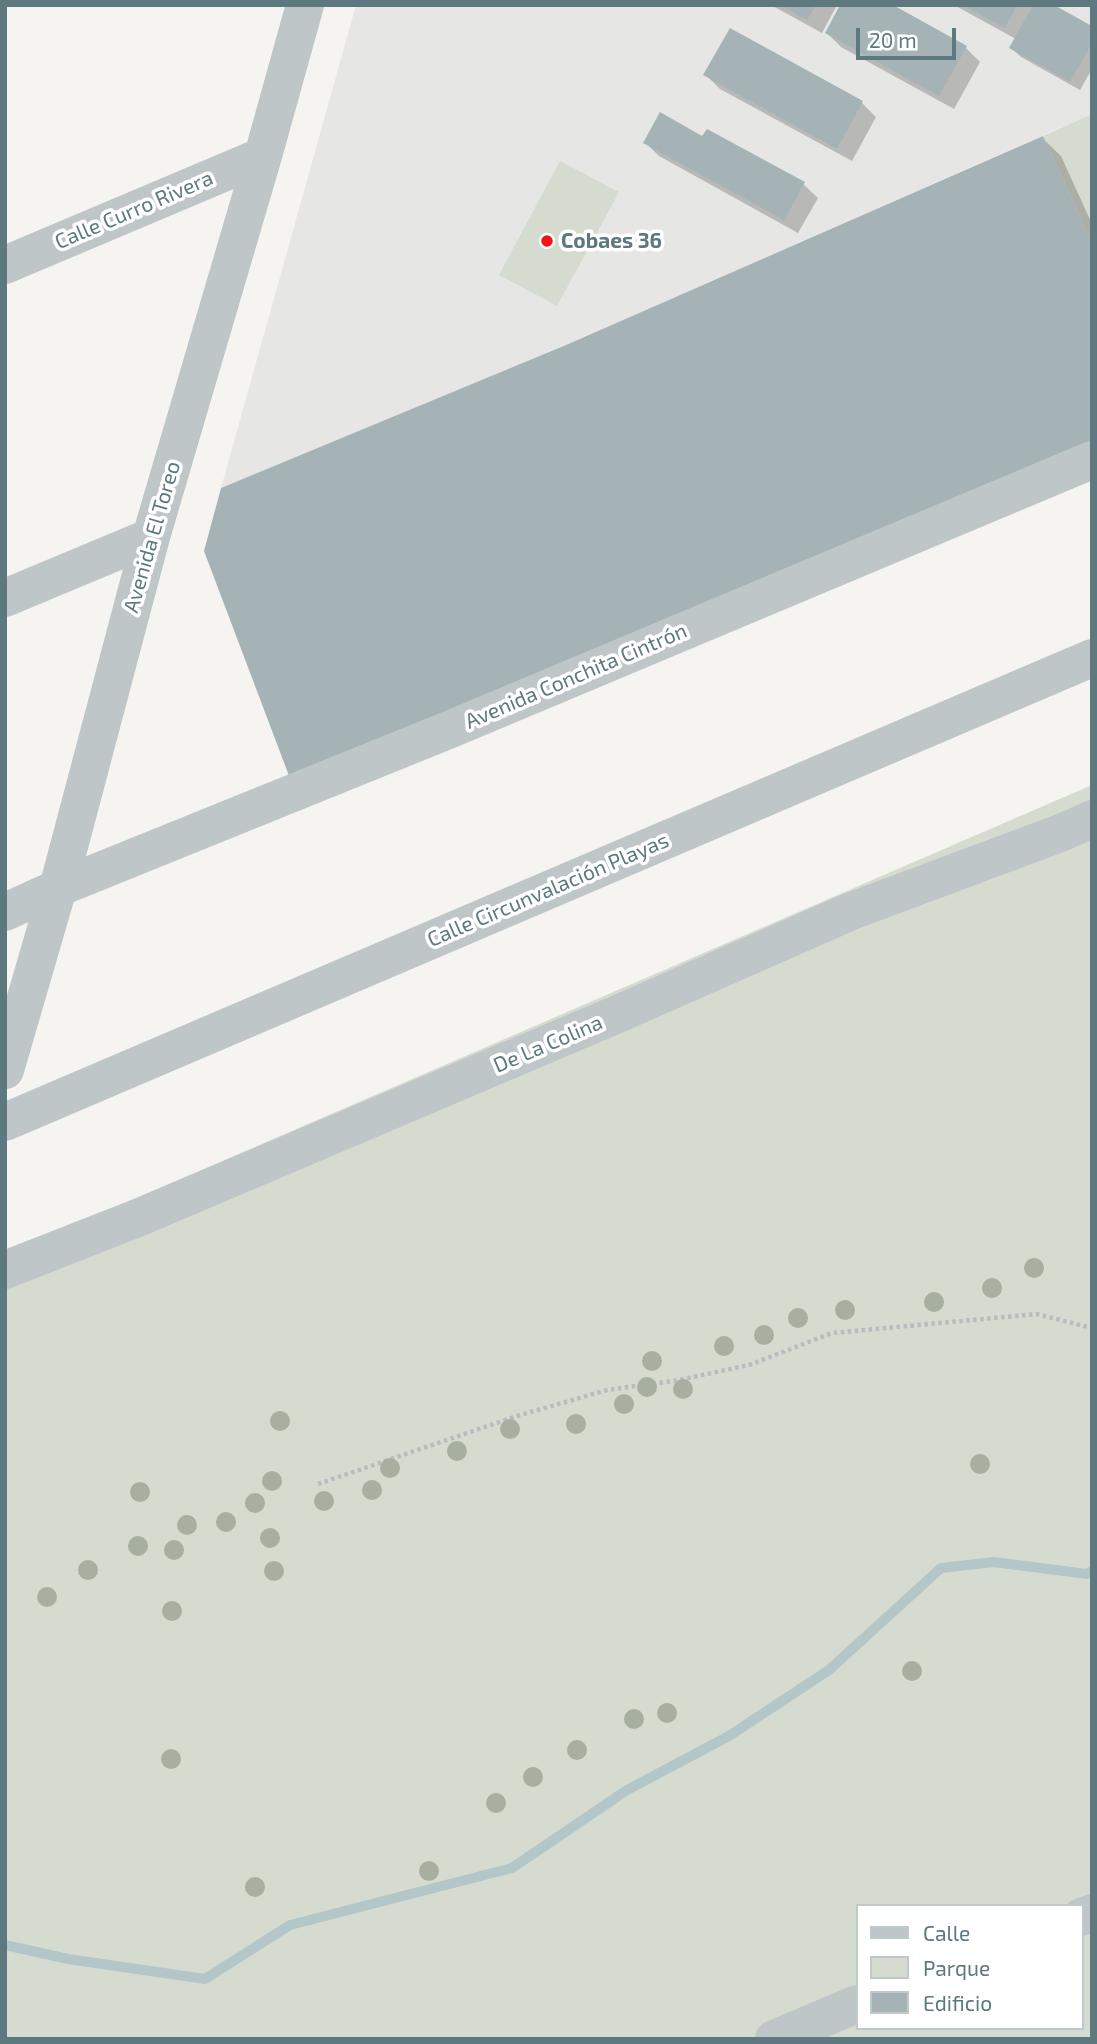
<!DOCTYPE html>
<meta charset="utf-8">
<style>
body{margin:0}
#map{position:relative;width:1097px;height:2044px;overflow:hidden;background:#f5f4f1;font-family:"Exo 2",sans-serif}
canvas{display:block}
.frame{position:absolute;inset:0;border:7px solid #5d797f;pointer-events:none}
.legend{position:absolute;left:856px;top:1904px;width:228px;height:126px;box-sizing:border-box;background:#fff;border:2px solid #bec9cc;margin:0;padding:9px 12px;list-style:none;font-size:21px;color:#5d797f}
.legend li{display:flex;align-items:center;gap:14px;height:35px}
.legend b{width:35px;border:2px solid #bec9cc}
.scale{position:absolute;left:856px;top:28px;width:100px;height:32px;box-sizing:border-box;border:4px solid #5d797f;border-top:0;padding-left:9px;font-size:21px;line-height:24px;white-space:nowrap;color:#5d797f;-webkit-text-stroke:5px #fff;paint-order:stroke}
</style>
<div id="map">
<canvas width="1097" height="2044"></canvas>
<div class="frame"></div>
<ul class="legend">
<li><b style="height:9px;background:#bfc6c8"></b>Calle</li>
<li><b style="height:19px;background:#d6dbd0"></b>Parque</li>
<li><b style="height:19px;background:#a6b3b6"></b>Edificio</li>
</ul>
<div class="scale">20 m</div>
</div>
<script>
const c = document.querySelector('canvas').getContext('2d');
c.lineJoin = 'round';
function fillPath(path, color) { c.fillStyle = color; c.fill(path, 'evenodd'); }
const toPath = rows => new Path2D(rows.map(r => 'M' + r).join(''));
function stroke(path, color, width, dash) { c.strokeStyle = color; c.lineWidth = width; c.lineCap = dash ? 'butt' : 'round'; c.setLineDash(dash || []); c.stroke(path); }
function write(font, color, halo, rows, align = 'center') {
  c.font = font + ' "Exo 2",sans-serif'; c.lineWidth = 7; c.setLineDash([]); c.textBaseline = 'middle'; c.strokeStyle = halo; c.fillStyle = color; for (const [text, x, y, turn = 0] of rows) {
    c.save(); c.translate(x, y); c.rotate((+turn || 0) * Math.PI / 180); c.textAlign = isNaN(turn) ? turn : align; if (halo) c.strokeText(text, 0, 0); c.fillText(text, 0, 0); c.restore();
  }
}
const built = toPath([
 [356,5,1092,5,1092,114,566,345,221,488]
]);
const green = toPath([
 [1092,114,1092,243,1043,136],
 [560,161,619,192,557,306,499,275],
 [1092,785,1092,2039,5,2039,5,1255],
 [857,1906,1081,1906,1081,2028,857,2028]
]);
const shadow = toPath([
 [771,5,837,5,822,33],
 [889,5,966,48,980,62,954,109,841,47,827,33],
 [954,5,1050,5,1092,28,1092,69,1080,90,1021,57,1011,48,1016,39],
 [730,30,862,103,876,117,852,161,720,89,706,75],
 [703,138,803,184,818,198,798,233,659,156,645,142],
 [1042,138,1061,156,1092,224,1092,470,566,347]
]);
const stream = toPath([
 [5,1945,68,1959,205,1979,290,1925,512,1868,627,1790,729,1736,829,1670,941,1568,994,1562,1087,1574,1092,1571]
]);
const building = toPath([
 [780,5,816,5,807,20],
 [840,5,893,5,967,46,939,96,825,33],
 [963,5,1017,5,1005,28],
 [1033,5,1054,5,1092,26,1092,43,1070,82,1009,48],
 [730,28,863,101,837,149,703,75],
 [660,112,702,136,707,129,805,182,784,220,643,143],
 [1043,136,1092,243,1092,444,291,781,204,551,221,488,566,345]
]);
const path = toPath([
 [318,1484,517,1416,607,1390,679,1380,749,1365,832,1333,1037,1314,1092,1328]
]);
const minor = toPath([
 [5,265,263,156],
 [5,598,151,537],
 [5,912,58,888,451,729,1092,460],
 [5,1070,58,888,151,537,263,156,305,5],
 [5,1122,1092,658],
 [5,1270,140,1217,620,1013,849,912,1063,832,1092,819],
 [1081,1917,1092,1913],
 [774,2039,857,2004]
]);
const trees = [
 [1034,1268],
 [992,1288],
 [934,1302],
 [845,1310],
 [798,1318],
 [764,1335],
 [724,1346],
 [652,1361],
 [647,1387],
 [683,1389],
 [624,1404],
 [280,1421],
 [576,1424],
 [510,1429],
 [457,1451],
 [980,1464],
 [390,1468],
 [272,1481],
 [372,1490],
 [140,1492],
 [324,1501],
 [255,1503],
 [226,1522],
 [187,1525],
 [270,1538],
 [138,1546],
 [174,1550],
 [88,1570],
 [274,1571],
 [47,1597],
 [172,1611],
 [912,1671],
 [667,1713],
 [634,1719],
 [577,1750],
 [171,1759],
 [533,1777],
 [496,1803],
 [429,1871],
 [255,1887]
];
const markers = [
 [547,241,7,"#f31417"]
];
const streetNames = [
 ["Calle Curro Rivera",134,210,-23],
 ["Avenida El Toreo",152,537,-74],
 ["Avenida Conchita Cintrón",576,676,-23],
 ["Calle Circunvalación Playas",548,890,-23],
 ["De La Colina",548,1044,-23]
];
const poiNames = [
 ["Cobaes 36",561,241]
];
fillPath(built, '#e6e6e5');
fillPath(green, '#d6dbd0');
fillPath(shadow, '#0003');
stroke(stream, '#b3c7c8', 10);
fillPath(building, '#a6b3b6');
stroke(path, '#b7bcbe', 4.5, [3.5, 3.5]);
stroke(minor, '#bfc6c8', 38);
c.fillStyle = '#a7afa0';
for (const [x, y] of trees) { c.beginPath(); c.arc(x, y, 10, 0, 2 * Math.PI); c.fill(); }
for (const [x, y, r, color] of markers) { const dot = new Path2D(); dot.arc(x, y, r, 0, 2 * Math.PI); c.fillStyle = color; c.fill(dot); stroke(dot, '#fff', 2.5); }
write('21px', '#5d797f', '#fff', streetNames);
write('bold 21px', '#5d797f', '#fff', poiNames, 'left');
</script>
